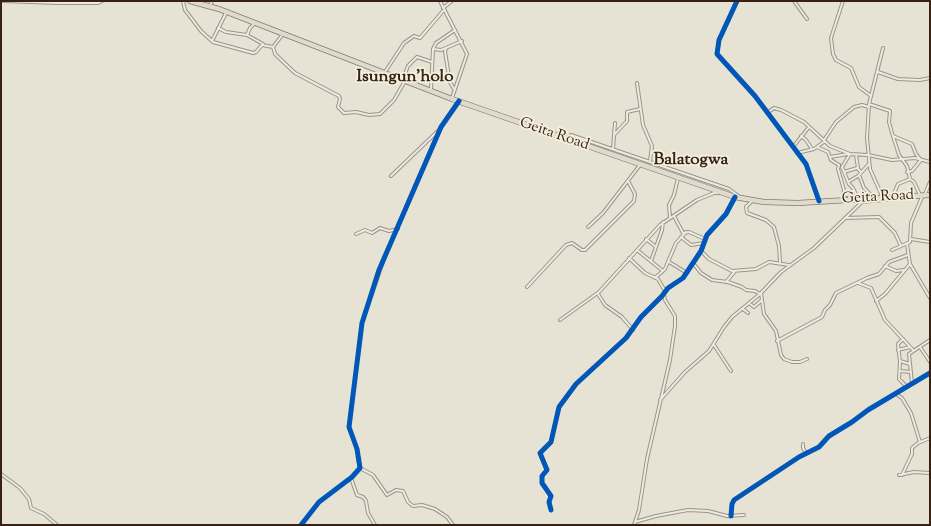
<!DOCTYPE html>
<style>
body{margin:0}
#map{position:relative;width:931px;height:526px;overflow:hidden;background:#e7e3d4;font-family:"Sorts Mill Goudy",serif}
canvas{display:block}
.frame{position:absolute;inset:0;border:2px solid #362215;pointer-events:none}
</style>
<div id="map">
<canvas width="931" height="526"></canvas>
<div class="frame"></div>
</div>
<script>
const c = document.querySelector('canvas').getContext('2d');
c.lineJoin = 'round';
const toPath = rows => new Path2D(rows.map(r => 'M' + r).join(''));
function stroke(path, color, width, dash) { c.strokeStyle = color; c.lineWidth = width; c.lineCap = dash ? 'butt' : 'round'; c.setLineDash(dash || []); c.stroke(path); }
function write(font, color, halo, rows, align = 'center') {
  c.font = font + ' "Sorts Mill Goudy",serif'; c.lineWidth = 3.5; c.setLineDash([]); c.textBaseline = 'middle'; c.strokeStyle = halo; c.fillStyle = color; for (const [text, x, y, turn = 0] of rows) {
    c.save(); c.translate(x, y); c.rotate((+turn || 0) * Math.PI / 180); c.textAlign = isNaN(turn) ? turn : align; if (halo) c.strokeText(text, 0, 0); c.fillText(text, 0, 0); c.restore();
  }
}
const street = toPath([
 [3,1,58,3,98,3,102,1],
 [183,1,185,10,201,31,213,42,253,53,256,52,262,45,273,47],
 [440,1,467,54,452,98],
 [737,1,719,40,717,54,755,96,806,164,819,201],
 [794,1,807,19],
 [843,1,831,38,833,54,836,60,851,68,859,87,871,96],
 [210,6,212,1],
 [443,8,452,1],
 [218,28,226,32,247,35,263,44],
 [283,34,273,47,275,54,295,73,339,96,340,99,338,107,344,113,356,112,369,115,380,114,394,100,405,81],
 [247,35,250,28,255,23],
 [212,41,226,13],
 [446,48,445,52,450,82,454,89],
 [433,49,441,50,462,41],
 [385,72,404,43,414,36,420,38,443,11],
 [878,72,898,79,920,80,930,78],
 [433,76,441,76,450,82],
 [403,79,408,66,417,57,432,62],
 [637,83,643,125,652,146,650,161],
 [431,90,433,49,436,43,455,30],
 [869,104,890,111,889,122,892,133,899,155,907,166,910,179],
 [767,113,774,108,781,110,804,122,830,146,850,154,868,155,892,160,915,158,930,162],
 [571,135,729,189,740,197],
 [614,135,627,121,627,112,640,109],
 [801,136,806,140,812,149],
 [893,136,912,144,916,154,920,159],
 [824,140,836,122,854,107,862,105,869,107],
 [793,147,809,127],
 [817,147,828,152,831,160,839,165],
 [613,149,615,123],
 [797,153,814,149,825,141],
 [850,154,842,167,849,184,853,188,858,199],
 [856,155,858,168],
 [830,157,848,154],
 [839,165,838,169,844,190,843,200],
 [844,172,857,168,861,172],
 [907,172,912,171,921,160],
 [859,175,864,188,873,197],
 [391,176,441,128],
 [848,182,858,176,869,164],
 [844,194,847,195,854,190],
 [925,194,930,182],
 [895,196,895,191,898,184,910,179,914,182,920,195],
 [883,198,870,169,867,138,869,104,883,48],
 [752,201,746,207,747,213,766,220,774,227,779,246,780,262],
 [861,202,895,199],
 [674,216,683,233,689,232,705,239],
 [670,218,669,205,674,195,678,178],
 [845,218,879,217,895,233,901,246],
 [588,227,603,213,640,165],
 [356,234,365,230,372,233,380,228,389,231,398,229],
 [681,237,691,245,704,243],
 [646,239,656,247],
 [911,239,930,242],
 [907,244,910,264,930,298],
 [637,250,663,271],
 [892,250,910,242,911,223,922,197],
 [701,251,709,259,732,271,756,269,769,262,789,265],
 [629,258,645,273,658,279,665,291],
 [651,261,662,230,663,222],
 [669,262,687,273],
 [693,263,701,273,712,280,728,282,742,287,746,290,755,291,760,294],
 [885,266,896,271,904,270],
 [655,278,665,269,676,243,686,232],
 [726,282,735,271],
 [858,283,871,288,885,320,913,350],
 [527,287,566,245,572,243,582,250,585,250,634,201,635,194,628,181],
 [761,293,764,314,776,331,781,355,784,359,792,362,800,362,807,359],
 [598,294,605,305,622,317,633,330],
 [876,301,885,294,910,264],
 [749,303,754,307,762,300],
 [743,309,748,313],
 [560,320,599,292,660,225,697,200,714,193,719,193],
 [903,339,898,344,900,362,899,379,907,387],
 [777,341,822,317,825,310,830,305,836,293,867,278,879,274,889,262,908,255],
 [714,345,731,371],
 [920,347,930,362],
 [898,350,910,347],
 [900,361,910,364],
 [900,371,911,372],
 [912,383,909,354,930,340],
 [896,394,902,398,911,413,920,442],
 [660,400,685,372,709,351,724,327,732,317,760,294,781,272,814,248,864,200],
 [803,444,803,448,806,453],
 [360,468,373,475,387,495,396,490,403,491,408,502,413,506,422,505,435,509,447,517,453,525],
 [1,474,20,488,29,499,31,508,44,514,57,525],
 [899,475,914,472,930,473],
 [902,475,912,454,912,448,918,443,930,438],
 [351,478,357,495,363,497,366,501,368,513,375,525],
 [551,510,549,502,551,496,542,483,542,476,547,470,540,453,551,442,559,407,576,384,626,338,641,317,662,296,668,288,683,278,701,251,707,235,726,214,735,198],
 [731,516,732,504,734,500,799,457,819,447,829,436,852,422,868,410,930,373],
 [635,522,656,516,688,510,708,511,727,516,744,515],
 [301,525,319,502,352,477,360,468,357,449,349,427,362,323,384,259,441,127,458,102],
 [634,525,639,510,647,459,670,360,675,326,675,316,665,300,664,295]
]);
const highway = toPath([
 [190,1,219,9,452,99,735,197,764,202,798,203,930,195]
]);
const cycleway = toPath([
 [737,1,719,40,717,54,755,96,806,164,819,201],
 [551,510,549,502,551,496,542,483,542,476,547,470,540,453,551,442,559,407,576,384,626,338,641,317,662,296,668,288,683,278,701,251,707,235,726,214,735,197],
 [731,516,732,504,734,500,799,457,819,447,829,436,852,422,868,410,930,373],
 [301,525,319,502,352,477,360,468,357,449,349,427,362,323,379,270,441,127,459,101]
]);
const streetNames = [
 ["Geita Road",554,135,19],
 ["Geita Road",878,198,-3]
];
const quarterNames = [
 ["Isungun'holo",405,78],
 ["Balatogwa",691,161]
];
stroke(street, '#99948a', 4);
stroke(highway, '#807a71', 6);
stroke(street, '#edeae2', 2);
stroke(highway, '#e0dacd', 4.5);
stroke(cycleway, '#0057b8', 5);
write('15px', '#362215', '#f5efde', streetNames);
write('bold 17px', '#362215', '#f5efde', quarterNames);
</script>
